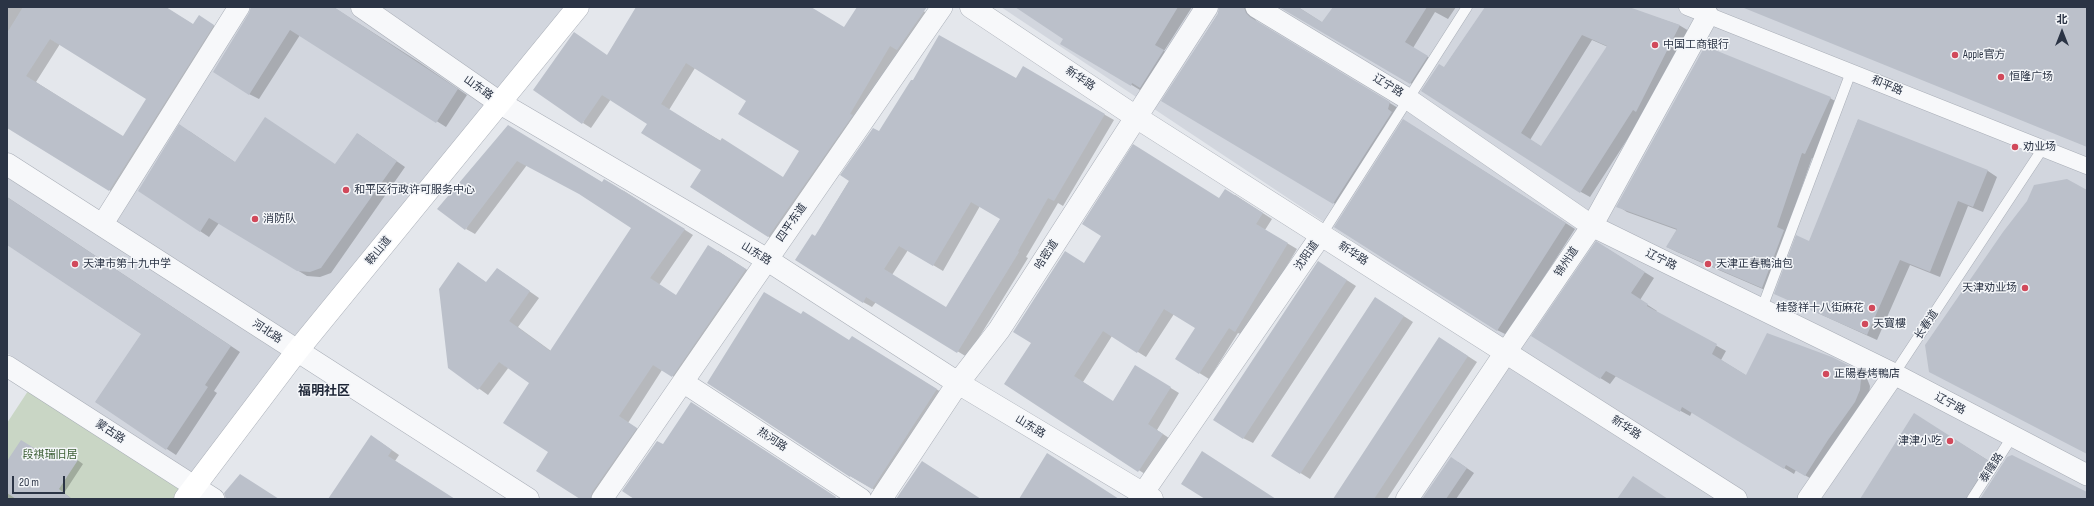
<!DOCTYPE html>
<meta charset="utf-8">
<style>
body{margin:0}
#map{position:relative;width:2094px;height:506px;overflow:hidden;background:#e4e7ec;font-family:"Sofia Sans Condensed","Noto Sans SC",sans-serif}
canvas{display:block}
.frame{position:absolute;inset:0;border:8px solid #2b3445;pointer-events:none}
.north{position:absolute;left:2042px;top:12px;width:40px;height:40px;-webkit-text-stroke:3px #f4f6f9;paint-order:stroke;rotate:0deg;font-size:11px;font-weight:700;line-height:16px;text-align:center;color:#2b3445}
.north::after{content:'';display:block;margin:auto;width:14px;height:18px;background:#2b3445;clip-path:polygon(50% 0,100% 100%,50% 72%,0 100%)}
.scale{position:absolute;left:12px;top:476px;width:53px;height:18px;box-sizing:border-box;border:2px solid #2b3445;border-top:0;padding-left:5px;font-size:12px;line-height:14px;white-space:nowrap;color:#2b3445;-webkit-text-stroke:3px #f4f6f9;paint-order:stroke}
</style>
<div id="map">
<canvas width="2094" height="506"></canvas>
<div class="frame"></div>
<div class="north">北</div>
<div class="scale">20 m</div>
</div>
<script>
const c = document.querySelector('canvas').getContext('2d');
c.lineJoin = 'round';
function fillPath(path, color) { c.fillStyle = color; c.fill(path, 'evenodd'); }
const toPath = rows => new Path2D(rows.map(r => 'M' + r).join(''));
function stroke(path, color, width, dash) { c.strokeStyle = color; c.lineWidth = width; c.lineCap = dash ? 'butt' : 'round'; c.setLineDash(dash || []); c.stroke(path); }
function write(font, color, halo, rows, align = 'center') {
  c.font = font + ' "Sofia Sans Condensed","Noto Sans SC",sans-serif'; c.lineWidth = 3; c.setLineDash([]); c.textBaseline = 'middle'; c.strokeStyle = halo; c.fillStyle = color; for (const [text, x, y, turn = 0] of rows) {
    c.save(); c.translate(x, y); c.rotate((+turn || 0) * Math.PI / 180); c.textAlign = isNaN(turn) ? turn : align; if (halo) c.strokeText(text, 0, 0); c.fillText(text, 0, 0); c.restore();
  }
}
const built = toPath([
 [233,7,569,7,293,345,97,224],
 [1001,7,2087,7,2087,499,1418,499,1516,350],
 [7,175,283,354,191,474,7,353]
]);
const green = toPath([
 [28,391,185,492,179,499,7,499,7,423]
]);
const shadow = toPath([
 [7,7,165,7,194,25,208,22,223,31,119,196,7,127],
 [60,44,148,98,123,137,36,82],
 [333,7,419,62,467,95,446,127,300,35,259,99,249,94,250,14],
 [637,7,810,7,859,37,862,7,918,7,932,17,777,242,691,187,703,170,649,123,611,99,591,128,583,123,607,56],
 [695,68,747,100,800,151,783,178,669,110],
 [1017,7,1192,7,1164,51,1173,57,1140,90,1062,43,1065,38],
 [1220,7,1254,7,1254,18,1258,23,1398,108,1342,208,1163,101,1218,14],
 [1281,7,1298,7,1323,23,1334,7,1456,7,1448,19,1435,12,1413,48,1436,62,1419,88],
 [1486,7,1626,7,1679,25,1689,31,1643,115,1590,197,1581,192,1444,68],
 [1592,40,1608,47,1542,147,1530,140],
 [1023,68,1114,120,1063,206,1058,203,1026,257,1028,258,967,357,876,302,872,307,863,302,815,237,879,132,1016,80],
 [980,206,1001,218,946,308,892,275,908,250,943,271],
 [1830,98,1840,104,1815,159,1812,158,1786,232,1772,293,1677,252,1667,247,1677,230,1627,212,1618,206],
 [1858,120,1988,171,1997,177,1983,212,1968,206,1940,277,1910,265,1877,340,1776,294,1810,242],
 [508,126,603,183,624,191,693,235,659,285,676,296,718,251,755,275,682,381,662,370,628,423,646,434,601,499,582,499,550,452,530,383,509,367,488,395,449,367,458,263,487,283,498,269,539,298,518,327,551,351,633,227,584,196,527,165,475,234,466,229],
 [1413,126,1575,229,1507,335,1497,330],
 [189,131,236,163,335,165,358,134,405,167,331,273,320,277,307,276,219,223,209,237,200,231],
 [1235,195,1272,219,1265,230,1297,249,1245,336,1238,333,1209,379,1177,359,1196,328,1174,314,1146,357,1112,336,1083,382,1113,402,1135,366,1179,393,1157,430,1172,440,1148,476,1005,384,1085,264,1220,199],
 [7,197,240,352,214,391,217,393,176,455,96,402,142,334,7,244],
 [1606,248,1654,278,1640,300,1657,311,1656,312,1726,351,1721,360,1747,376,1855,370,1866,376,1870,386,1869,396,1815,481,1796,470,1794,474,1692,412,1690,416,1616,376,1610,384,1533,336],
 [1328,268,1356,286,1253,443,1243,438],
 [1385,304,1413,322,1310,479,1272,455],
 [801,315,850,341,861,343,946,395,882,494,850,476,708,383],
 [1449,344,1477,362,1387,499,1342,499],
 [1923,420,1997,466,1976,499,1861,499],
 [379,441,399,455,395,461,454,499,330,499],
 [69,454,83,464,64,493,72,499,7,499,7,462,55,462],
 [1458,462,1474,473,1456,499,1423,499]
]);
const building = toPath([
 [23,7,166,7,193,24,199,15,214,25,109,191,7,128,7,33],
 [50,39,146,99,123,136,26,76],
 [251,7,334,7,458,89,436,123,290,30,249,95,213,72,249,13],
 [636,7,811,7,844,27,857,7,927,7,897,50,890,46,850,114,853,115,768,237,690,187,701,170,641,133,647,124,602,95,582,124,533,90,574,32,607,55],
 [686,63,746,101,738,114,799,151,783,177,722,138,720,141,661,104],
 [1015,7,1178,7,1155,45,1164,50,1140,88,1132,83,1131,86,1060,44,1063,39],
 [1219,7,1244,7,1246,13,1250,17,1390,102,1388,109,1392,112,1333,204,1161,101,1218,14],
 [1279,7,1298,7,1322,22,1333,7,1427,7,1405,42,1428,56,1410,84],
 [1485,7,1629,7,1680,25,1636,112,1633,110,1580,193,1421,91,1439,64,1444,67],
 [1582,35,1607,46,1541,146,1521,133],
 [2087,7,2087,147,1744,8,1744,7],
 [939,35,1016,78,1023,66,1105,114,1054,201,1048,198,1018,251,1019,252,957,353,866,297,863,303,795,260,812,234,815,236,849,181,840,175,873,128,879,131,911,80,913,80],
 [971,202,1000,219,946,307,884,269,899,246,933,266],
 [1705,46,1831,97,1805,154,1802,153,1777,227,1784,230,1762,288,1666,247,1677,229,1616,207],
 [265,117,335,164,357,133,397,161,321,268,310,272,297,271,209,218,200,232,138,191,179,124,235,162],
 [1403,119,1566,223,1497,331,1334,227],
 [1858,119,1988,170,1973,207,1958,201,1930,272,1900,260,1867,335,1774,294,1796,235,1809,241],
 [508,125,602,182,604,179,614,185,685,229,650,278,676,295,708,245,746,269,672,377,653,365,619,416,637,428,592,492,590,499,580,499,536,471,548,452,503,423,529,383,499,362,478,390,448,368,439,289,458,262,486,282,497,268,530,291,509,321,550,351,631,228,579,194,517,161,465,230,437,209],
 [1133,144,1219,198,1225,189,1263,213,1256,224,1288,243,1235,332,1229,328,1199,374,1175,359,1195,328,1164,309,1137,353,1103,331,1074,376,1113,401,1135,365,1171,387,1148,424,1163,434,1138,472,1004,384,1031,343,1013,332,1065,251,1084,263,1101,236,1082,224],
 [2067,179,2087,190,2087,454,1929,372,1925,345,2003,232,2027,201,2034,185],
 [7,197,231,346,205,385,208,387,166,450,95,402,141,334,7,245],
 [1596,241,1645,272,1631,293,1648,304,1647,306,1717,344,1712,354,1746,375,1767,333,1832,357,1856,369,1861,379,1860,390,1855,402,1828,440,1805,476,1786,465,1784,469,1682,407,1680,412,1606,371,1600,379,1531,336],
 [1318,261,1347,280,1243,439,1213,420],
 [764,292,801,314,803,311,849,340,852,336,937,389,872,489,850,476,850,477,707,383],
 [1375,297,1404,316,1300,474,1271,456],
 [1439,337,1468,356,1374,499,1333,499],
 [691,402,836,497,835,499,634,499,622,491,657,441,663,444],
 [1914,413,1989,461,1966,499,1860,499],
 [371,435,392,450,388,456,455,499,328,499],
 [21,440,55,461,62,450,78,460,59,489,72,499,16,499,7,493,7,461],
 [1202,451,1276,499,1205,499,1181,484],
 [1047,453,1091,481,1119,499,1019,499],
 [2012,455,2087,492,2087,499,1980,499,2007,457],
 [1451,457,1467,468,1446,499,1422,499],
 [922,461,981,499,896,499],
 [240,474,279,499,226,499,224,493],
 [1633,476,1668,499,1617,499]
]);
const service = toPath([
 [1322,234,1467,7],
 [1762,308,1851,72],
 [1894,374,2043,148],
 [1972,499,2012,437]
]);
const pedestrian = toPath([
 [1687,7,2087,166]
]);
const minor = toPath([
 [1256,7,1408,99,1592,226,1894,374,2087,475],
 [102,225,239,7],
 [1506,352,1592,226,1708,15],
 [7,366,214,499],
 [683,382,861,499],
 [602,499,942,7],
 [1139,499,1322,234],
 [1808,499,1894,374]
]);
const tertiary = toPath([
 [362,7,500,103,766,259,958,383,1152,499],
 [971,7,1136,117,1736,499],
 [7,164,528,499],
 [881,499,958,383,999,330,1207,7],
 [1407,499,1506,352]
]);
const secondary = toPath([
 [185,499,297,351,578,7]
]);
const markers = [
 [1655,45,4,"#d1495b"],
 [1955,55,4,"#d1495b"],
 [2001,77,4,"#d1495b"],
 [2015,147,4,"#d1495b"],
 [346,190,4,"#d1495b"],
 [255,219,4,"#d1495b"],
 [75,264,4,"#d1495b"],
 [1708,264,4,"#d1495b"],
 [2025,288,4,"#d1495b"],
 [1872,308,4,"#d1495b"],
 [1865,324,4,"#d1495b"],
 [1826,374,4,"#d1495b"],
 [1950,441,4,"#d1495b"]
];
const poiNames = [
 ["中国工商银行",1663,45],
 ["Apple官方",1963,55],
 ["恒隆广场",2009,77],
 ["劝业场",2023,147],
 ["和平区行政许可服务中心",354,190],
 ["消防队",263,219],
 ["天津市第十九中学",83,264],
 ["天津正春鴨油包",1716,264],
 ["天津劝业场",2017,288,"right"],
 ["桂發祥十八街麻花",1864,308,"right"],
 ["天寶樓",1873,324],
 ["正陽春烤鴨店",1834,374],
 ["津津小吃",1942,441,"right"]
];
const streetNames = [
 ["新华路",1080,79,34],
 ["辽宁路",1388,86,31],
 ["和平路",1887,86,22],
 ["山东路",478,88,35],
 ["四平东道",792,223,-55],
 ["鞍山道",379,251,-51],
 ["山东路",756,254,31],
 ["新华路",1353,254,33],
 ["哈密道",1047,255,-57],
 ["沈阳道",1307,256,-55],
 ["辽宁路",1661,260,26],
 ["锦州道",1567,262,-56],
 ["长春道",1927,325,-57],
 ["河北路",267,332,33],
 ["辽宁路",1950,404,28],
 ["山东路",1030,427,31],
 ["新华路",1626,428,33],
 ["蒙古路",110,432,33],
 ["热河路",772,440,33],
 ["泰隆路",1992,468,-57]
];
const parkNames = [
 ["段祺瑞旧居",50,455]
];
const quarterNames = [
 ["福明社区",324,392]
];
fillPath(built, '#d2d6de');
fillPath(green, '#c9d6c5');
fillPath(shadow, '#0003');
fillPath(building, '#bbc0ca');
stroke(service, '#a9aeb7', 11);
stroke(pedestrian, '#a9aeb7', 17);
stroke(minor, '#a9aeb7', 22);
stroke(tertiary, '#a9aeb7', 23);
stroke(secondary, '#a9aeb7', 23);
stroke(service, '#f7f8fa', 10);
stroke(pedestrian, '#f7f8fa', 16);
stroke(minor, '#f7f8fa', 21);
stroke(tertiary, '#f7f8fa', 22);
stroke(secondary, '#fff', 22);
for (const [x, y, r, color] of markers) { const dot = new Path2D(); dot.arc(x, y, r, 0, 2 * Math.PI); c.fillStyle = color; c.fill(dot); stroke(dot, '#f4f6f9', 1.5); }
write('11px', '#2b3445', '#f4f6f9', poiNames, 'left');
write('11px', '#2b3445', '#f4f6f9', streetNames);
write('11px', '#3f6138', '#f4f6f9', parkNames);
write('bold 13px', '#1d2536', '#f4f6f9', quarterNames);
</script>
